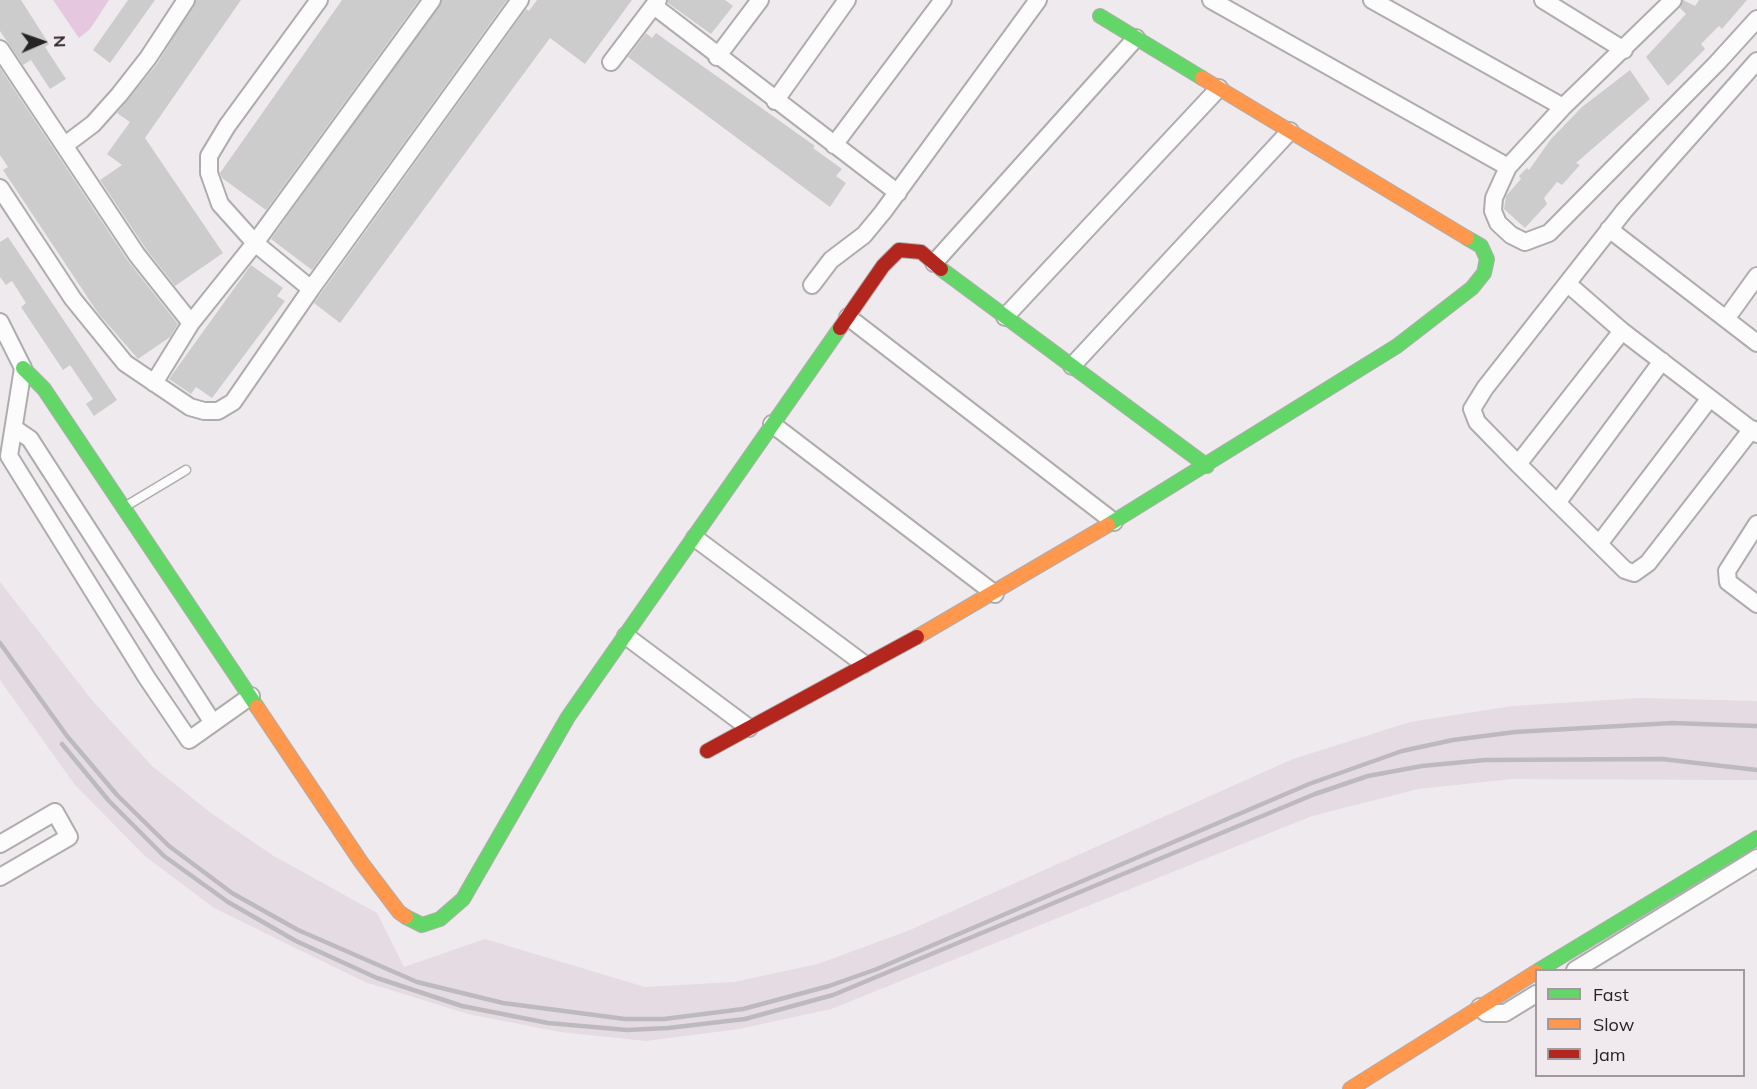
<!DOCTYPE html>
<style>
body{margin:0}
#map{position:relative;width:1757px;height:1089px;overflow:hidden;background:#efeaed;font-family:Mulish,sans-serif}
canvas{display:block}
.legend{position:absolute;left:1535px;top:969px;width:210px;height:108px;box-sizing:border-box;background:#f0e9ee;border:2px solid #a09a9e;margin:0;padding:8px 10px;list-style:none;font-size:18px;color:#272426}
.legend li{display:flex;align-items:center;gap:12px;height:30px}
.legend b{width:30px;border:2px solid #a09a9e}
.north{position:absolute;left:12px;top:12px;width:60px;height:60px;-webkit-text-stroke:4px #f0e9ee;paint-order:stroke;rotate:88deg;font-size:16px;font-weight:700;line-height:24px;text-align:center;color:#272426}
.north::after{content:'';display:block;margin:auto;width:21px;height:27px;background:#272426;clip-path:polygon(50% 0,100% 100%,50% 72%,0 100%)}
</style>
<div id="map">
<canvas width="1757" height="1089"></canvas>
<ul class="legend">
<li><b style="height:8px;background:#63d668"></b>Fast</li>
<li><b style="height:8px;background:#ff974d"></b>Slow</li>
<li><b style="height:8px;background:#b3261e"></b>Jam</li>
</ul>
<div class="north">N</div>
</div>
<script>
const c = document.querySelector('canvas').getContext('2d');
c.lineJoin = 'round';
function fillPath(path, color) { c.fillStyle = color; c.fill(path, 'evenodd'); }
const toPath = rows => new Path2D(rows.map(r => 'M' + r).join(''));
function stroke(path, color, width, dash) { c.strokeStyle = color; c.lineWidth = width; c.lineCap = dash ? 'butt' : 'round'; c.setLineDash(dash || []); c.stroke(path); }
const built = toPath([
 [0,582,91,699,152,766,211,813,272,855,377,913,404,967,485,939,645,987,734,982,818,964,910,930,1293,759,1410,722,1512,706,1641,698,1757,701,1757,780,1512,779,1418,789,1312,816,831,1009,739,1029,646,1041,560,1032,468,1014,365,982,214,908,146,857,75,785,0,680]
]);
const green = toPath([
 [53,0,109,0,90,29,79,38]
]);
const building = toPath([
 [0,0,21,0,49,44,45,47,66,79,50,89,31,60,23,65,0,31],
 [128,0,155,0,110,63,93,50],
 [196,0,241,0,145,138,223,253,175,286,146,249,100,180,122,165,107,154,130,122,117,113,157,64],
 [342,0,419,0,266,210,222,178,220,173],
 [442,0,507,0,312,270,271,239],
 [537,0,632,0,585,64,550,38,340,323,314,303,526,9,529,11],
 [668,0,725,0,733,6,711,34,668,3],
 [1683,0,1695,6,1699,0,1747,0,1722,29,1719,26,1701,44,1705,49,1668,86,1646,57,1686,14,1680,8],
 [646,33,652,38,656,33,815,146,813,148,842,169,836,176,846,183,830,207,628,57],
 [0,68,128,261,178,324,170,337,138,359,98,313,3,170,8,167,0,155],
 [1630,70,1650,99,1576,163,1580,165,1562,185,1557,182,1544,198,1547,204,1525,228,1504,209,1506,196,1521,179,1519,176,1527,168,1529,170,1551,139,1582,107],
 [8,237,117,400,94,416,86,404,93,399,70,365,63,370,21,307,26,303,12,281,6,285,0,277,0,242],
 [251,265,283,288,277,296,285,301,212,398,196,387,191,394,169,379]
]);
const lane = toPath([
 [126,506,186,470]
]);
const street = toPath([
 [319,0,227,126,209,156,209,173,220,204,255,243,311,289,520,0],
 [1211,0,1508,167],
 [1372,0,1563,107],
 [1543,0,1624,50],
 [1673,0,1563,107,1508,167,1494,198,1493,211,1498,223,1511,235,1525,242,1549,233,1717,63,1757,19],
 [654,6,898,193],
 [0,49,137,255,191,323],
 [717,57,760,0],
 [611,62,658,0],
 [775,101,847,0],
 [65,145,93,124,119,95,148,58,186,0],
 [834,145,943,0],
 [0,188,73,299,125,363,190,407,204,411,218,411,233,402,311,289],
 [1609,229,1757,343],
 [934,263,1136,38],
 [1568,284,1622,331,1757,434],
 [812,285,831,260,864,235,883,212,1038,0],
 [848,317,1114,522],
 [1005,317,1219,88],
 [1726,319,1757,276],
 [0,322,23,368,9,456,147,678,189,740,251,696],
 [1072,366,1290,131],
 [154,383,191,323,255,243,432,0],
 [772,424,995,594],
 [14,428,30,439,213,723],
 [1752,429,1648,563,1634,573,1625,570,1518,464,1477,422,1472,409,1485,388,1624,211,1757,61],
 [1518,464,1622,331],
 [1557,503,1662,361],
 [1757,524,1727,571,1728,582,1757,604],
 [695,538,864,664],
 [1599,544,1710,398],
 [626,636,749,728],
 [0,844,55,812,69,837,0,877],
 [1575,970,1757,858],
 [1480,1007,1486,1013,1505,1013,1536,994]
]);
const fast = toPath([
 [1100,16,1202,78],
 [941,269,1207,466],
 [23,368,44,389,257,707],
 [1108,525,1397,346,1472,288,1484,273,1487,259,1481,246,1467,238],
 [406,917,422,925,440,919,463,899,568,717,840,328],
 [1539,970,1757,838]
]);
const slow = toPath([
 [1202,78,1467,238],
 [917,637,1108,525],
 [257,707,361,862,399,912,406,917],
 [1350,1089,1536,972]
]);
const jam = toPath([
 [840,328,883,266,899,250,921,252,941,269],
 [707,751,917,637]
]);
const rail = toPath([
 [0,643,67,736,117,795,169,846,232,893,298,930,417,982,503,1003,625,1019,664,1019,743,1009,829,986,877,969,1309,784,1402,751,1453,740,1515,732,1672,723,1757,726],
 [62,744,109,801,164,856,228,902,296,941,377,978,462,1006,548,1023,627,1030,668,1028,745,1019,833,995,1315,794,1368,776,1422,766,1485,760,1662,759,1757,770]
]);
fillPath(built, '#e5dbe2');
fillPath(green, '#e5c7df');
fillPath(building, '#cdcccd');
stroke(lane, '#afacae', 11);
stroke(street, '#afacae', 20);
stroke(fast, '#afacae', 16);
stroke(slow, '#afacae', 16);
stroke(jam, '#afacae', 16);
stroke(lane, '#fdfcfc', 8);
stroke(street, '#fdfcfc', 16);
stroke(fast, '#63d668', 14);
stroke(slow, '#ff974d', 14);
stroke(jam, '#b3261e', 14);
stroke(rail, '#bcbabc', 4.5);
</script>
